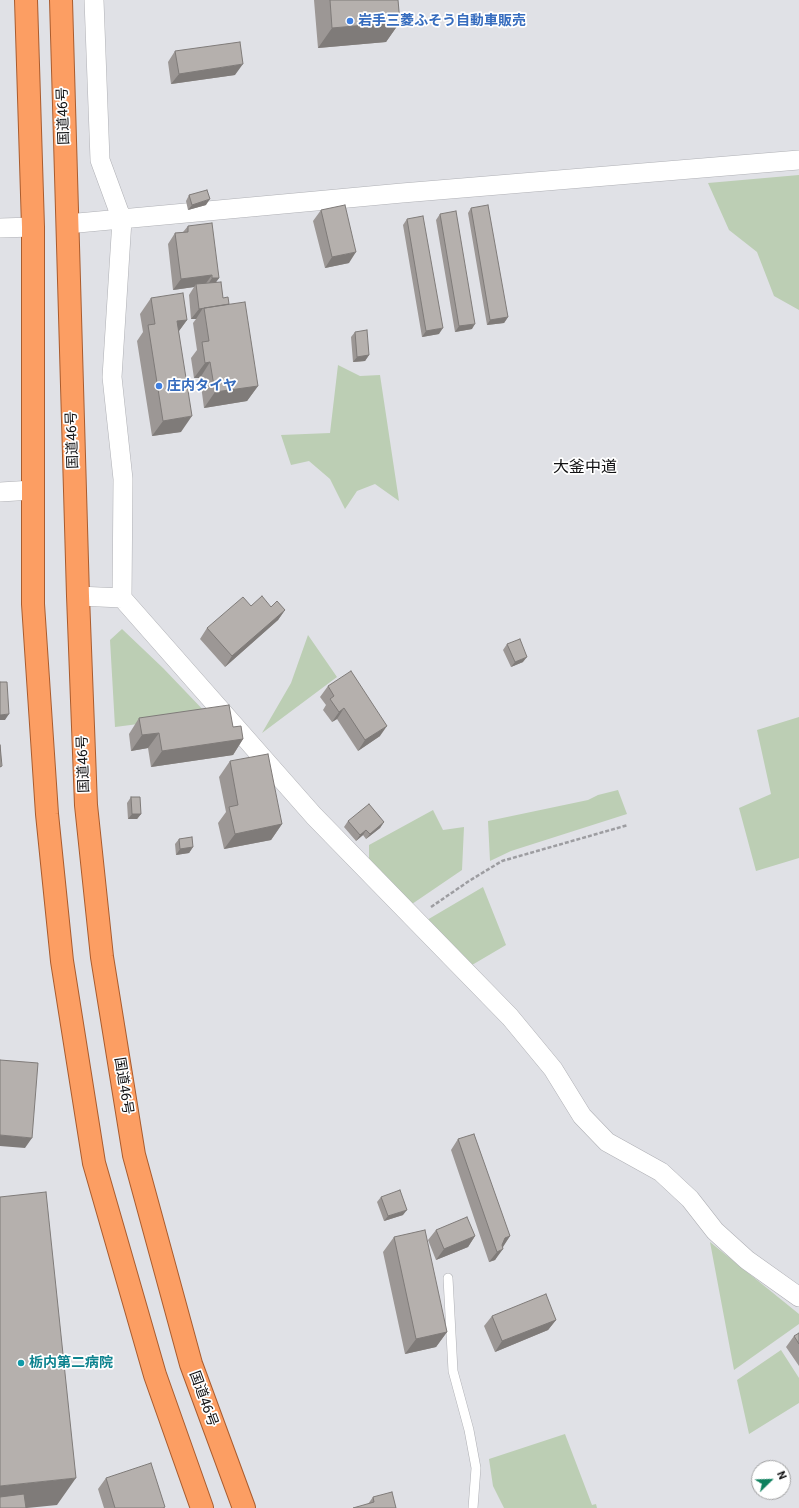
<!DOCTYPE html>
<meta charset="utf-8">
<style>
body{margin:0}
#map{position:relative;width:799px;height:1508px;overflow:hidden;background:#e0e1e6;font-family:Roboto,sans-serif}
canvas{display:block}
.north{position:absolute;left:751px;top:1460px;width:40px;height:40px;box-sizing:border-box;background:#fff;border:1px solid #a0a0a1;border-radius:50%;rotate:67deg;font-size:11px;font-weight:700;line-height:16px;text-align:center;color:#111113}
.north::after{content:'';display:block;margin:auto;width:14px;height:18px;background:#0e805e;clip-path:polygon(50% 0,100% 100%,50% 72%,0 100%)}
</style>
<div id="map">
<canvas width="799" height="1508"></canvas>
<div class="north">N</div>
</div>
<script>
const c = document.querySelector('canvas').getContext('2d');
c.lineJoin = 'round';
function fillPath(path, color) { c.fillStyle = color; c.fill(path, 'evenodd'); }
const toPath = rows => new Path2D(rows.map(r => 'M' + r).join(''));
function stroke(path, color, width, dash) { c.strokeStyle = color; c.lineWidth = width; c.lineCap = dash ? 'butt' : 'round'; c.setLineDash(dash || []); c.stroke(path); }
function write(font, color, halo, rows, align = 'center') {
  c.font = font + ' Roboto,"Noto Sans JP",sans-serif'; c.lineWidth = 3.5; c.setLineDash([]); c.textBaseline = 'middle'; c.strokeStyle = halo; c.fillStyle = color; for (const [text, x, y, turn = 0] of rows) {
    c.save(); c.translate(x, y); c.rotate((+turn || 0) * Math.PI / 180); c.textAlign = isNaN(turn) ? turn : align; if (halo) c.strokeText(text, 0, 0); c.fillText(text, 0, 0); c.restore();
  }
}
const green = toPath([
 [799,175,799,310,774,296,757,252,729,230,708,183],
 [338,365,360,376,380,375,399,501,375,484,357,491,345,509,330,479,309,461,291,465,281,435,330,433],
 [122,629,163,668,208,715,115,727,110,640],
 [308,635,337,677,262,733,291,683],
 [799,717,799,858,756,871,739,808,771,794,757,730],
 [618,790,627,814,511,851,490,861,488,821,588,800,598,795],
 [433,810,443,830,464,827,462,870,412,904,369,860,369,845],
 [483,887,506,945,472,965,427,920],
 [710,1242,799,1314,799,1324,734,1370],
 [781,1350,799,1378,799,1403,749,1434,737,1380],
 [565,1434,592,1505,596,1504,597,1508,504,1508,493,1486,489,1459]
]);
const path = toPath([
 [431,907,469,881,502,861,628,825]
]);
const service = toPath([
 [448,1278,453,1371,469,1430,476,1468,473,1508]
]);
const minor = toPath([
 [94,0,100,160,122,220,112,377,123,479,122,598],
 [67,224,402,193,799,160],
 [0,228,33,227],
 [0,492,33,490],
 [78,596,122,598,314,816,510,1017,553,1069,582,1116,607,1142,661,1172,690,1199,715,1231,747,1260,799,1297]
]);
const trunk = toPath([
 [26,0,33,227,33,604,47,814,62,961,94,1163,155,1375,202,1508],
 [61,0,78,596,86,805,102,957,134,1155,191,1364,244,1508]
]);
const wall = toPath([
 [314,0,398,0,400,22,386,42,318,48],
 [175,51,235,75,171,84,168,62],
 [189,195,206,205,188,210,186,201],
 [471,208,508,317,504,323,487,325,468,213],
 [321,210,349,263,325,268,313,221],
 [440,214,472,329,455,332,436,220],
 [407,219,439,334,422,337,403,225],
 [188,226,219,278,216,282,223,298,229,304,258,386,247,401,204,408,200,378,194,378,191,358,197,350,193,323,196,319,191,319,189,295,194,287,173,290,168,244,175,233,183,232],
 [151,298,187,320,179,331,181,432,152,436,137,341,143,332,140,314],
 [355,332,369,355,365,361,353,362,351,337],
 [251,606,271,607,285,610,278,620,225,667,200,639,207,628],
 [507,644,523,662,511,667,503,650],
 [328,686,380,736,358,751,337,719,332,722,323,710,326,705,320,697],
 [139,718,233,727,243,739,233,755,151,767,148,748,131,751,129,734],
 [230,761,282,824,271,840,224,849,218,823,226,812,219,777],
 [131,797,141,814,137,819,128,819,127,803],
 [348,821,384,822,380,828,366,839,363,835,356,841,344,827],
 [179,839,193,847,189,853,176,855,175,844],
 [458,1139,510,1236,502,1247,495,1260,489,1262,451,1150],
 [381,1197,403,1215,384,1221,377,1202],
 [436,1230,475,1236,468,1247,436,1260,428,1240],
 [394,1237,447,1332,436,1347,405,1354,383,1252],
 [492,1316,556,1320,548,1330,495,1352,484,1326],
 [799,1333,799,1366,786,1347,794,1336],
 [106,1478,165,1508,104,1508,98,1489],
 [373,1497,396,1508,368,1504]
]);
const shadedWall = toPath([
 [400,22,386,42,318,48,332,28],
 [243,64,235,75,171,84,179,74],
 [210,199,206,205,188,210,192,205],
 [356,252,349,263,325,268,332,257],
 [212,275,204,286,196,284,194,287,173,290,181,279],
 [212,278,219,278,211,289,205,289],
 [203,308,196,319,191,319,199,309],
 [508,317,504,323,487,325,490,320],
 [187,320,176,335,177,321],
 [475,324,472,329,455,332,459,326],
 [443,328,439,334,422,337,426,331],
 [369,355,365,361,353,362,357,357],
 [210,362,200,378,194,378,205,363],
 [258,386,247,401,204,408,215,392],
 [192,416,181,432,152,436,163,421],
 [285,610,278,620,225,667,232,656],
 [527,657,523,662,511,667,515,662],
 [344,708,337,719,332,722,339,712],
 [9,714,5,720,0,720,0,715],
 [387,726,380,736,358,751,365,740],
 [159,733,148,748,131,751,142,735],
 [243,739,233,755,151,767,162,751],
 [132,814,141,814,137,819,128,819],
 [384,822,380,828,366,839,370,834],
 [282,824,271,840,224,849,235,834],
 [366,830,363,835,356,841,360,835],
 [193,847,189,853,176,855,180,849],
 [0,1135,32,1138,25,1148,0,1146],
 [407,1210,403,1215,384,1221,388,1216],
 [475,1236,468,1247,436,1260,444,1249],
 [510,1236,503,1247,497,1249,505,1238],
 [503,1249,495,1260,489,1262,497,1252],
 [556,1320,548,1330,495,1352,502,1341],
 [447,1332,436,1347,405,1354,416,1339],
 [76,1478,57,1505,27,1508,0,1508,0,1486]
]);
const building = toPath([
 [330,0,398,0,400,22,332,28,330,0],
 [240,42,243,64,179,74,175,51,240,42],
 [207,190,210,199,192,205,189,195,207,190],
 [345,205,356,252,332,257,321,210,345,205],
 [488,205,508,317,490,320,471,208,488,205],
 [456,211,475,324,459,326,440,214,456,211],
 [423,216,443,328,426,331,407,219,423,216],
 [212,223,219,278,212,278,212,275,181,279,175,233,188,232,188,226,212,223],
 [221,282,223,298,228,297,229,304,199,309,196,284,221,282],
 [183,293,187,320,177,321,192,416,163,421,148,325,155,324,151,298,183,293],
 [245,302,258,386,215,392,210,362,205,363,202,342,209,341,204,308,245,302],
 [367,330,369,355,357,357,355,332,367,330],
 [262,596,271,607,277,601,285,610,232,656,207,628,243,597,251,606,262,596],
 [520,639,527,657,515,662,507,644,520,639],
 [351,671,387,726,365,740,344,708,339,712,330,699,334,696,328,686,351,671],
 [0,682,7,682,9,714,0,715,0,682],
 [229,705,233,727,241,726,243,739,162,751,159,733,142,735,139,718,229,705],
 [0,745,2,766,0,767,0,745],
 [268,754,282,824,235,834,229,807,238,805,230,761,268,754],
 [131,797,140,797,141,814,132,814,131,797],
 [369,804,384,822,370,834,366,830,360,835,348,821,369,804],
 [192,837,193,847,180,849,179,839,192,837],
 [0,1060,38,1063,32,1138,0,1135,0,1060],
 [474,1134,510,1236,505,1238,502,1245,503,1249,497,1252,458,1139,474,1134],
 [400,1190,407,1210,388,1216,381,1197,400,1190],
 [46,1192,76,1478,0,1486,0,1197,46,1192],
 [467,1217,475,1236,444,1249,436,1230,467,1217],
 [425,1230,447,1332,416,1339,394,1237,425,1230],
 [546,1294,556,1320,502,1341,492,1316,546,1294],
 [799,1333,799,1344,794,1336,799,1333],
 [151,1463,165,1507,163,1508,115,1508,106,1478,151,1463],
 [392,1492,396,1508,353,1508,374,1502,373,1497,392,1492],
 [24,1494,26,1508,0,1508,0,1497,24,1494]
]);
const markers = [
 [350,21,4,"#3f7fe0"],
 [159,386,4,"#3f7fe0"],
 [21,1363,4,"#0f9aa8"]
];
const shopNames = [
 ["岩手三菱ふそう自動車販売",358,21],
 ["庄内タイヤ",167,386]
];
const streetNames = [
 ["国道46号",64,116,-92],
 ["国道46号",73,440,-92],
 ["国道46号",84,764,-92],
 ["国道46号",123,1086,81],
 ["国道46号",203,1399,70]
];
const cultureNames = [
 ["栃内第二病院",29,1363]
];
const quarterNames = [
 ["大釜中道",585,468]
];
fillPath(green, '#bcceb4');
stroke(service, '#afb0b5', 10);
stroke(minor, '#afb0b5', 20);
stroke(trunk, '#aa5c2e', 24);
stroke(path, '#9d9da1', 2.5, [4, 2]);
stroke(service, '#fff', 9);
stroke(minor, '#fff', 19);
stroke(trunk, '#fc9e63', 22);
fillPath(wall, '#9c9795');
fillPath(shadedWall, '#7f7b79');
fillPath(building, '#b5b0ad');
stroke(building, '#7f7b79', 1);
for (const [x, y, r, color] of markers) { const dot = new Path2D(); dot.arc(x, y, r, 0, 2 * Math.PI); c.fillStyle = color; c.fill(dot); stroke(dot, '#fff', 1.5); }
write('bold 14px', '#366cbe', '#fff', shopNames, 'left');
write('14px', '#111113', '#fff', streetNames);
write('bold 14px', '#0d838f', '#fff', cultureNames, 'left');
write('16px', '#111113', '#fff', quarterNames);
</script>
